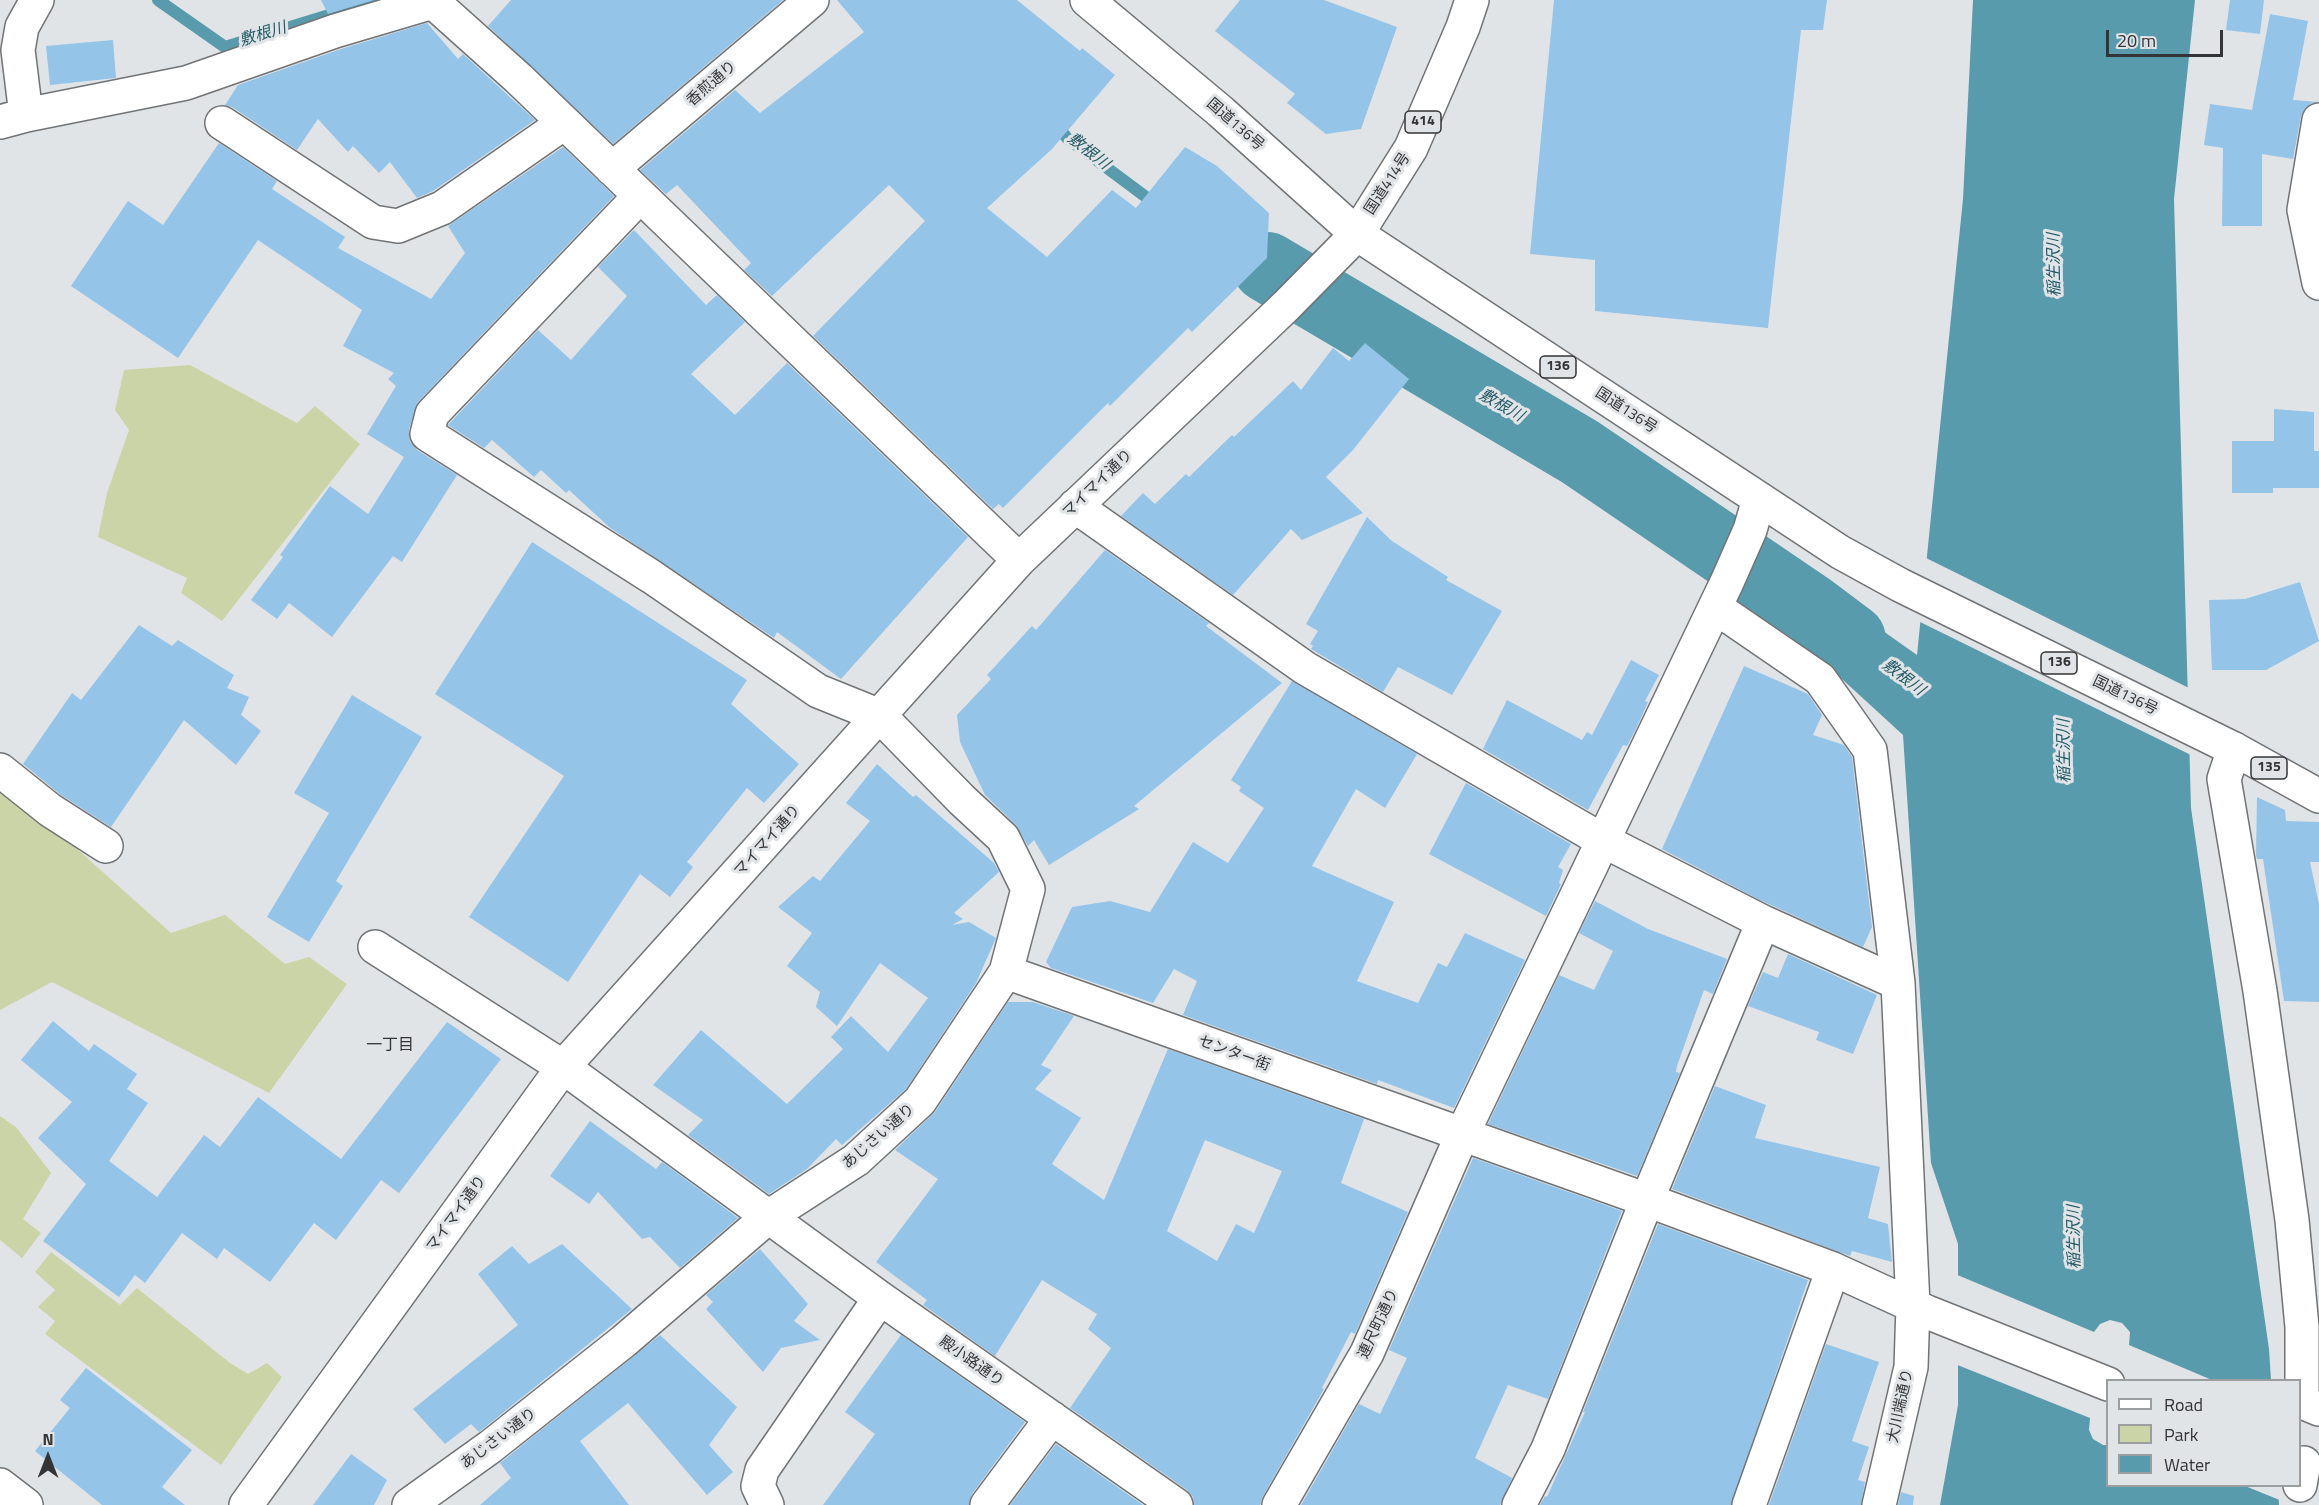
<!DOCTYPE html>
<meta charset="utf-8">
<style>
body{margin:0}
#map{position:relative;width:2319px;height:1505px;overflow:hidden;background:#e1e4e6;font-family:"Titillium Web",sans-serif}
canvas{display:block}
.legend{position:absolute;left:2106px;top:1379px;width:195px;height:108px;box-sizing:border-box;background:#e1e4e6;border:2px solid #9b9e9f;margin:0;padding:8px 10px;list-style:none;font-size:18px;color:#333435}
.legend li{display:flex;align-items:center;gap:12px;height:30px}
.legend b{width:30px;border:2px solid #9b9e9f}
.north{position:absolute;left:18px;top:1427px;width:60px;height:60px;-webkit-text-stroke:4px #e1e4e6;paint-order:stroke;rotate:0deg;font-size:16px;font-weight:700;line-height:24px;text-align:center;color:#333435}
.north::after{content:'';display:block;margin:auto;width:21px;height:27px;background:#333435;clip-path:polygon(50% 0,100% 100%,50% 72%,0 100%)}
.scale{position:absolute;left:2106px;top:30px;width:117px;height:27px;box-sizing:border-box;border:3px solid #333435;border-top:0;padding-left:8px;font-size:18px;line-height:21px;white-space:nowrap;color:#333435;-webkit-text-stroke:4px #e1e4e6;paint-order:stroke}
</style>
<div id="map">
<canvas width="2319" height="1505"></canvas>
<ul class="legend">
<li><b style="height:8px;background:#fff"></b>Road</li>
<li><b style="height:16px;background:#cbd4a6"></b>Park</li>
<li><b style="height:16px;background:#589bac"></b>Water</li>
</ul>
<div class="north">N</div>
<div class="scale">20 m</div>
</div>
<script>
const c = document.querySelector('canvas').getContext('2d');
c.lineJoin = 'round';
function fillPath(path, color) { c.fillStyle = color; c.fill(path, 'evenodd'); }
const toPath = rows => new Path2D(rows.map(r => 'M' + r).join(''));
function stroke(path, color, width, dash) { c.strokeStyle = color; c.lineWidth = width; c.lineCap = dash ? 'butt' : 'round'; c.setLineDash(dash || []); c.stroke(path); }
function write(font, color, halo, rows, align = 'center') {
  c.font = font + ' "Titillium Web","Noto Sans JP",sans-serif'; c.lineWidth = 6; c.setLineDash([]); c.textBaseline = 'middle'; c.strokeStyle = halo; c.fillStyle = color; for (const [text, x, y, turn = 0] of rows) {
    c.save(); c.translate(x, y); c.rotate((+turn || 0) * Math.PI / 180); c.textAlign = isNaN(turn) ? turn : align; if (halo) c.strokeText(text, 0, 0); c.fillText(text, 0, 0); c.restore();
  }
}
const green = toPath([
 [190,365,297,423,315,406,360,444,222,621,181,593,187,578,98,537,107,493,129,430,115,410,124,370],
 [0,780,171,933,225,915,285,964,309,957,347,984,269,1093,52,982,0,1010],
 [0,1116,16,1127,51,1173,23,1219,41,1233,22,1258,0,1240],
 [51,1252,120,1305,137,1288,230,1363,248,1374,267,1363,282,1377,221,1465,45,1334,55,1321,38,1307,55,1290,35,1272]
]);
const water = toPath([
 [1973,0,2195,0,2174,199,2191,808,2269,1349,2271,1380,2108,1380,2108,1486,2278,1486,2279,1505,1940,1505,1958,1405,1958,1244,1931,1163,1903,735,1758,602,1788,564,1917,655,1963,199]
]);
const pier = toPath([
 [1924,557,2191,689,2193,756,1918,621],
 [1955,1274,2094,1332,2100,1324,2110,1320,2122,1323,2130,1332,2129,1345,2212,1380,2108,1380,2107,1445,2103,1445,2093,1439,2089,1430,2090,1418,1955,1364],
 [2245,1486,2281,1486,2282,1501]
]);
const stream = toPath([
 [158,0,225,47,378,0],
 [1055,123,1067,138,1158,206],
 [1246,256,1267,267]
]);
const river = toPath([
 [1267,267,1580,452,1811,609,1851,639]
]);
const building = toPath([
 [321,0,374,0,328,14],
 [511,0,783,0,613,144,488,26],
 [837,0,1017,0,1080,51,1082,48,1115,75,1052,149,987,208,1047,257,1112,190,1136,208,1185,147,1217,166,1269,213,1267,258,1192,332,1188,328,1110,406,1108,403,1003,508,999,504,993,509,813,336,925,221,889,185,772,296,744,270,751,263,677,185,666,194,640,170,735,90,760,113,864,32],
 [1240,0,1324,0,1397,27,1361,129,1326,134,1287,103,1295,94,1215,31],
 [1554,0,1827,0,1823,30,1801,30,1768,328,1595,311,1595,260,1530,254],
 [2230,0,2264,0,2260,34,2226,30],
 [2270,14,2308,21,2293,100,2319,102,2312,103,2305,108,2301,116,2293,159,2262,154,2262,226,2222,226,2223,148,2204,145,2210,104,2252,110],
 [427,23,458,59,463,54,535,120,433,191,417,198,390,162,379,173,353,146,348,152,318,119,297,150,232,107,225,105,238,85,341,49],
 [113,40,116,78,50,85,46,46],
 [219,143,277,181,272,189,345,237,338,248,431,299,465,253,448,226,563,147,614,196,418,402,409,429,410,442,417,450,457,475,402,562,393,556,332,637,289,603,277,619,251,600,283,557,280,555,330,486,368,514,404,457,367,434,396,386,388,379,394,373,343,346,362,310,258,240,178,358,71,286,128,201,163,225],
 [634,230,706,305,717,295,745,322,691,374,735,415,787,363,968,537,841,679,777,632,774,638,609,527,569,490,566,493,541,470,534,477,492,440,484,448,448,425,538,330,571,360,627,296,598,267],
 [1365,343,1409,379,1353,450,1326,477,1363,513,1302,540,1291,529,1233,595,1121,516,1143,493,1155,504,1186,474,1189,477,1232,435,1234,437,1293,381,1301,390,1333,348,1349,361],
 [2274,409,2314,412,2314,451,2319,451,2319,488,2273,488,2273,493,2232,493,2232,441,2274,441],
 [1367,517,1392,541,1448,577,1446,580,1502,611,1452,695,1398,667,1383,692,1311,649,1313,646,1310,644,1318,631,1306,624],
 [532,542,747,680,731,704,799,764,764,803,747,788,687,862,693,867,670,897,640,874,568,982,469,917,564,776,435,694],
 [1105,550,1209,623,1206,626,1282,683,1134,806,1139,809,1049,865,1034,840,1028,846,1016,825,985,795,960,742,957,715,991,679,987,675,1032,626,1036,630],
 [2300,582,2319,641,2266,670,2212,670,2209,600,2245,599],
 [139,625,172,646,178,640,234,675,227,688,249,697,241,715,261,731,236,765,184,720,111,827,61,795,23,764,72,693,81,700],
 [1631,660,1659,675,1645,701,1648,702,1635,731,1627,746,1623,745,1588,810,1483,749,1507,700,1582,740,1587,732,1592,735],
 [1744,666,1808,694,1822,715,1813,735,1844,745,1852,757,1872,927,1863,947,1758,899,1662,849],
 [1292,681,1417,754,1385,808,1356,789,1312,866,1394,902,1357,981,1418,1003,1438,963,1447,967,1465,933,1525,960,1454,1108,1378,1080,1377,1084,1183,1015,1197,981,1174,969,1153,1003,1051,968,1046,962,1072,907,1110,901,1150,912,1193,842,1228,863,1264,808,1239,791,1241,787,1231,780],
 [352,695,422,737,336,881,343,886,309,942,267,917,329,813,294,793],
 [877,764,913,797,916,795,994,863,999,872,954,913,963,919,952,925,969,922,996,938,976,983,906,1089,842,1145,836,1139,807,1169,769,1194,688,1135,703,1120,653,1085,701,1030,787,1104,843,1049,831,1037,851,1016,888,1052,928,998,880,963,837,1026,816,1007,820,992,787,966,812,933,778,907,813,876,820,881,870,821,846,803],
 [1466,783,1571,844,1558,867,1563,870,1559,883,1561,884,1546,916,1429,854],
 [2257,797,2285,810,2286,821,2319,822,2319,862,2310,862,2319,904,2319,1002,2284,1001,2263,859,2257,859,2256,855],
 [1595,901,1648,929,1727,959,1713,994,1704,990,1677,1066,1676,1072,1680,1073,1637,1176,1488,1124,1559,975,1594,990,1613,951,1579,933],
 [1788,954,1877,995,1853,1054,1816,1040,1819,1032,1748,1006,1763,972,1778,978],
 [1008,1002,1033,1002,1074,1016,1041,1065,1052,1070,1035,1089,1081,1118,1052,1164,1104,1200,1168,1049,1364,1119,1341,1183,1408,1212,1355,1334,1351,1332,1322,1388,1324,1389,1263,1496,1260,1505,1194,1505,1193,1497,1187,1490,1070,1408,1111,1348,1088,1329,1097,1314,1042,1280,995,1356,923,1305,927,1300,876,1262,938,1179,895,1150,935,1112],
 [1205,1140,1282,1171,1254,1233,1236,1224,1217,1261,1167,1231],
 [53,1021,89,1051,94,1044,137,1074,127,1089,148,1103,109,1161,157,1197,204,1135,220,1147,258,1097,341,1159,447,1022,501,1059,399,1193,381,1180,336,1240,314,1223,270,1282,224,1248,217,1259,182,1233,145,1283,135,1275,119,1297,43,1241,86,1184,38,1138,72,1102,21,1060],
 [1715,1086,1766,1105,1755,1138,1880,1167,1868,1218,1888,1224,1892,1262,1852,1251,1850,1256,1672,1189],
 [590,1121,656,1169,662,1162,738,1218,680,1268,650,1237,642,1239,598,1192,589,1204,550,1176],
 [1473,1158,1622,1211,1548,1399,1508,1385,1475,1458,1512,1478,1500,1505,1301,1505,1359,1404,1380,1414,1407,1358,1389,1350],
 [1658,1224,1808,1280,1731,1505,1540,1505,1545,1496,1547,1497,1585,1412,1583,1412],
 [562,1244,632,1309,479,1432,471,1424,445,1444,413,1409,518,1325,478,1274,512,1246,529,1264],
 [760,1249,808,1304,794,1321,820,1340,781,1348,763,1372,706,1309,713,1302,706,1295],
 [660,1335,737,1407,709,1445,733,1472,707,1495,628,1403,580,1441,629,1505,480,1505,511,1478,500,1463],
 [901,1335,1025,1422,972,1494,969,1505,823,1505,875,1434,845,1412],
 [1826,1344,1879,1362,1852,1441,1869,1447,1858,1480,1865,1482,1861,1505,1769,1505],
 [86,1368,192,1450,162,1487,185,1505,102,1505,35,1451,70,1408,60,1400],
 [1056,1444,1143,1505,1010,1505],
 [351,1454,387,1480,374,1505,313,1505],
 [1901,1492,1914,1496,1913,1505,1898,1505]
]);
const minor = toPath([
 [431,0,518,78,1019,560],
 [26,115,186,83,335,31,433,2],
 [2319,120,2304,210,2319,283],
 [0,122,26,115,18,50,22,27,37,0],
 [222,123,373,222,398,226,442,208,564,123],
 [612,169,812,0],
 [1075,506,1305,668,1602,840,1763,922,1898,983],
 [1715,607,1820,679,1870,750,1898,983,1913,1305,1911,1367,1879,1505],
 [2234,749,2224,779,2260,991,2292,1220,2302,1327,2302,1402,2319,1409],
 [0,770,50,810,106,846],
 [375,947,563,1067,880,1298,1176,1505],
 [1006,972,1647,1200,1833,1269,1927,1312,2108,1384],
 [0,1485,26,1505],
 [2300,1485,2304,1463],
 [246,1505,563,1067,1019,560,1286,306,1357,234],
 [409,1505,490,1447,624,1341,768,1217,856,1160,920,1101,1006,972,1028,889,1003,838,962,800,880,716,818,691,652,577,427,434,432,414,640,196],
 [767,1505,758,1486,762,1470,880,1298],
 [987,1505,1052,1418],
 [1279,1505,1367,1353,1462,1135,1727,582,1750,530,1759,499],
 [1519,1505,1548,1449,1647,1200,1763,922],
 [1749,1505,1833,1269]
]);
const highway = toPath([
 [1087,0,1220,111,1357,234,1840,552,1900,585,2234,749,2319,796],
 [1357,234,1411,148,1463,27,1472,0]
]);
const shields = [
 [1423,122,36],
 [1558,367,36],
 [2059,663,36],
 [2269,768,36]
];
const shieldNames = [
 ["414",1423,122],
 ["136",1558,367],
 ["136",2059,663],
 ["135",2269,768]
];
const streetNames = [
 ["香煎通り",712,84,-41],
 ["国道136号",1235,125,41],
 ["国道414号",1388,184,-57],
 ["国道136号",1626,411,33],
 ["マイマイ通り",1098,484,-44],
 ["国道136号",2125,696,26],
 ["マイマイ通り",768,841,-48],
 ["センター街",1234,1054,20],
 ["あじさい通り",879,1137,-41],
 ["マイマイ通り",457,1214,-54],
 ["連尺町通り",1379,1324,-65],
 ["殿小路通り",971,1362,35],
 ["大川端通り",1901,1406,-78],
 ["あじさい通り",499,1439,-37]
];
const waterNames = [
 ["敷根川",263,35,-17],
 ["敷根川",1088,152,38],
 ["稲生沢川",2055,265,-91],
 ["敷根川",1501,406,30],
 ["敷根川",1903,678,37],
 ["稲生沢川",2065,751,-91],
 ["稲生沢川",2075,1237,-91]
];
const neighbourhoodNames = [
 ["一丁目",390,1046]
];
fillPath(green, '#cbd4a6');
fillPath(water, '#589bac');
fillPath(pier, '#e1e4e6');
stroke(stream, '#589bac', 12);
stroke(river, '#589bac', 70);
fillPath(building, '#94c4e8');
stroke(minor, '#717375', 36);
stroke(highway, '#717375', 36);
stroke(minor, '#fff', 33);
stroke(highway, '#fff', 33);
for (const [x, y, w] of shields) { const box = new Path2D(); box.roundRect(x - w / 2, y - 11, w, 22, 4.5); c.fillStyle = '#e1e4e6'; c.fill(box); stroke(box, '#333435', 1.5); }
write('bold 14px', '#333435', null, shieldNames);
write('15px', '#333435', '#e1e4e6', streetNames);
write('italic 16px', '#235b68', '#e1e4e6', waterNames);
write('16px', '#333435', '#e1e4e6', neighbourhoodNames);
</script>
